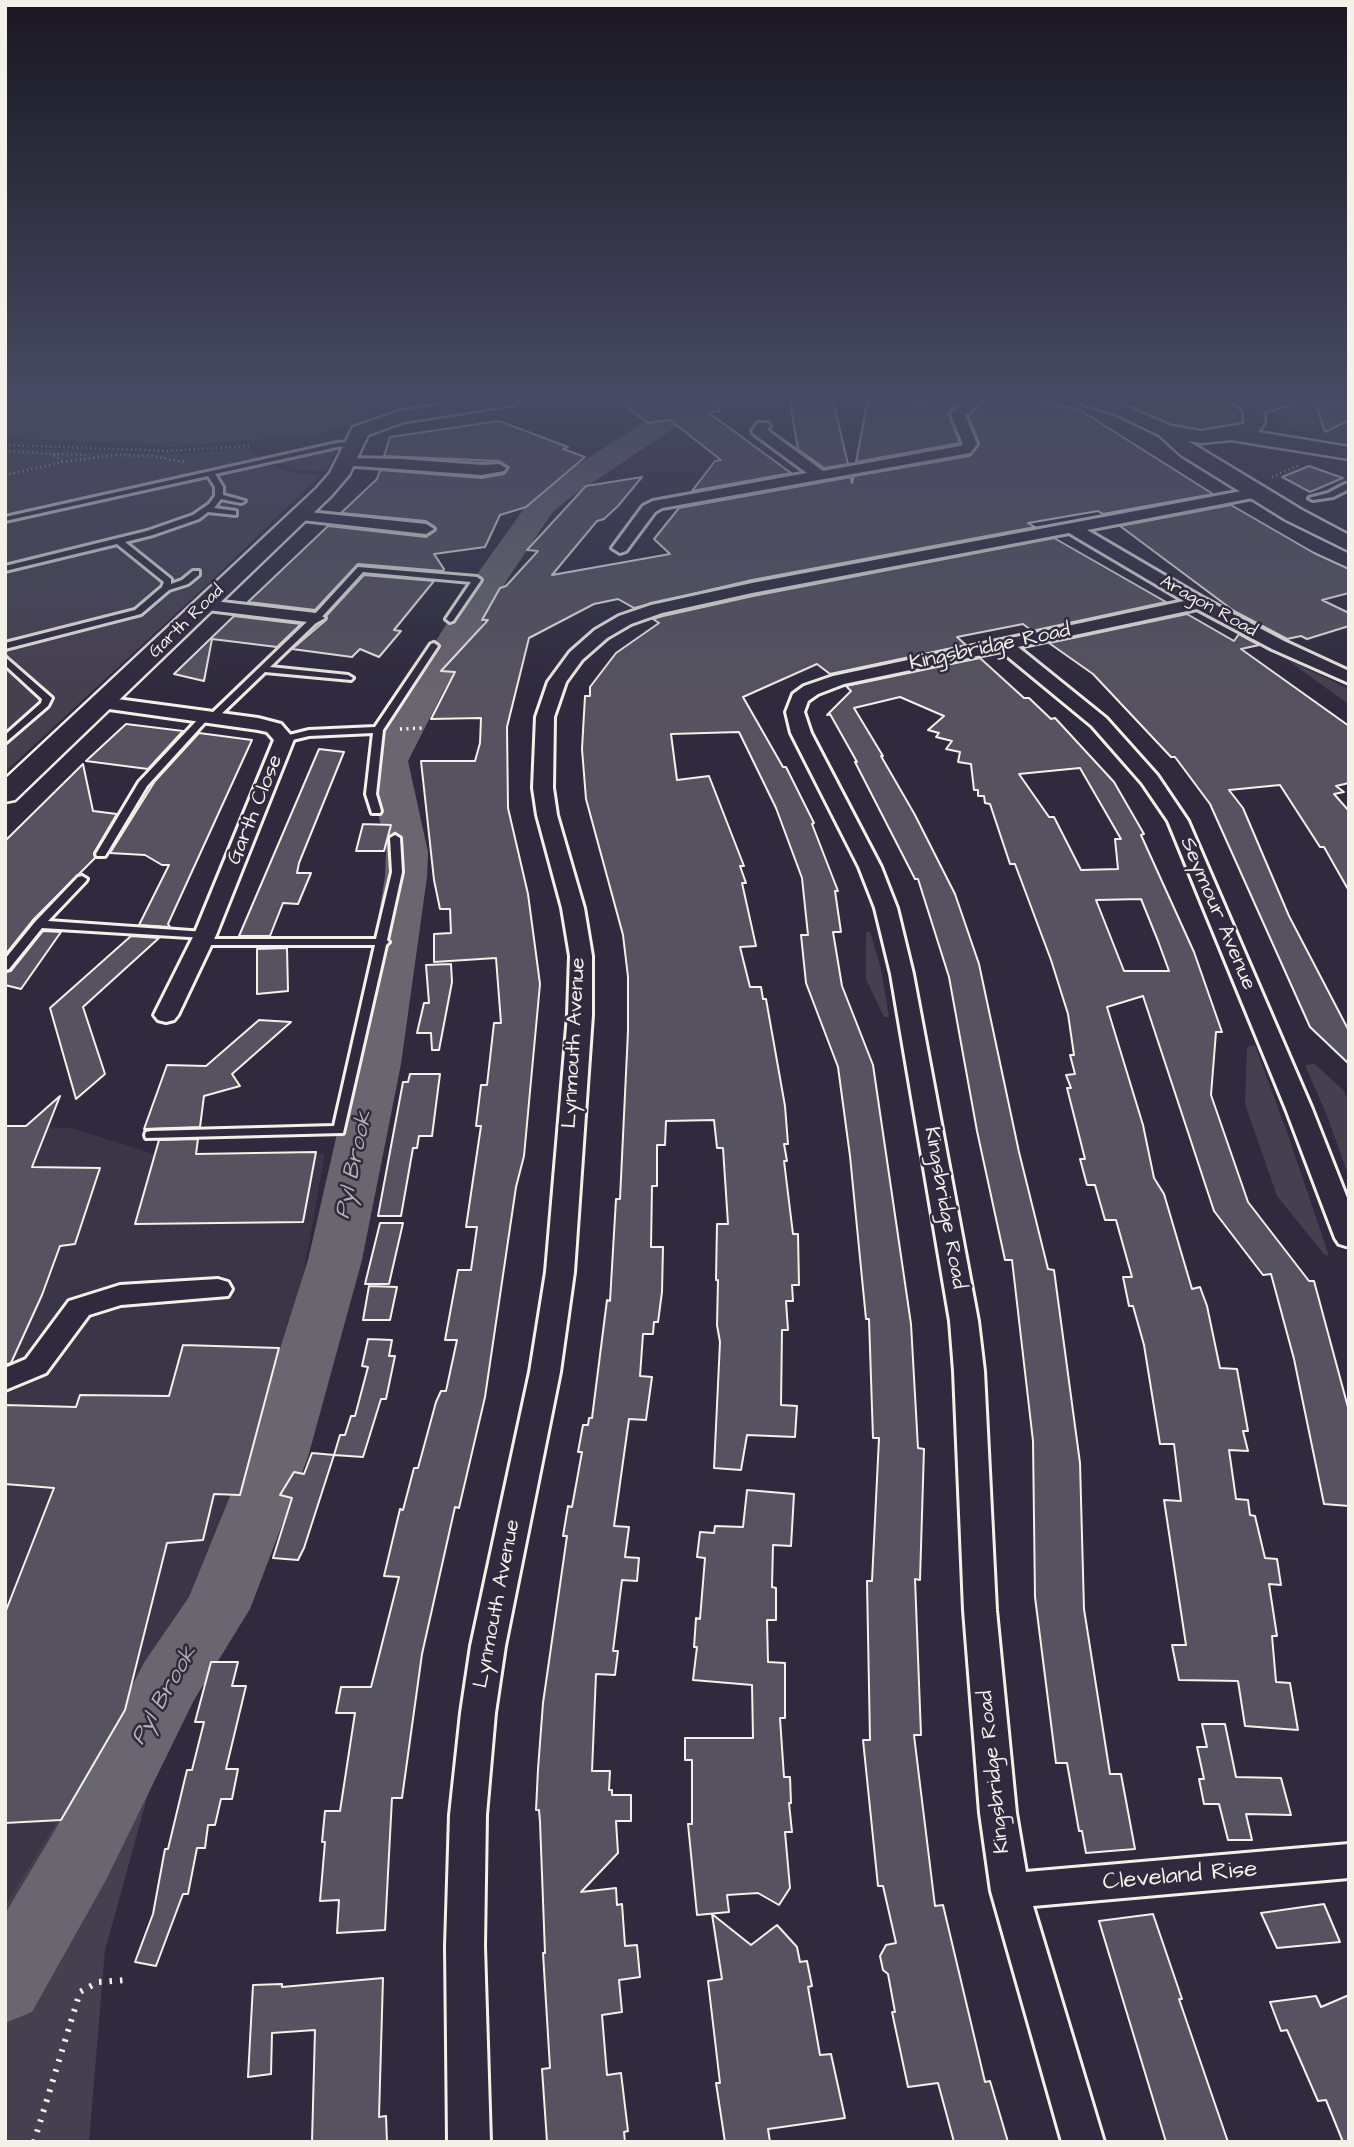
<!DOCTYPE html>
<style>
body{margin:0}
#map{position:relative;width:1354px;height:2147px;overflow:hidden;background:#2f2a3d;font-family:"Architects Daughter",sans-serif}
canvas{display:block}
.frame{position:absolute;inset:0;border:7px solid #f4f1e8;pointer-events:none}
</style>
<div id="map">
<canvas width="1354" height="2147"></canvas>
<div class="frame"></div>
</div>
<script>
const c = document.querySelector('canvas').getContext('2d');
c.lineJoin = 'round';
function fillPath(path, color) { c.fillStyle = color; c.fill(path, 'evenodd'); }
const toPath = rows => new Path2D(rows.map(r => 'M' + r).join(''));
function stroke(path, color, width, dash) { c.strokeStyle = color; c.lineWidth = width; c.lineCap = dash ? 'butt' : 'round'; c.setLineDash(dash || []); c.stroke(path); }
function write(font, color, halo, rows, align = 'center') {
  c.font = font + ' "Architects Daughter",sans-serif'; c.lineWidth = 5; c.setLineDash([]); c.textBaseline = 'middle'; c.strokeStyle = halo; c.fillStyle = color; for (const [text, x, y, turn = 0] of rows) {
    c.save(); c.translate(x, y); c.rotate((+turn || 0) * Math.PI / 180); c.textAlign = isNaN(turn) ? turn : align; if (halo) c.strokeText(text, 0, 0); c.fillText(text, 0, 0); c.restore();
  }
}
const built = toPath([
 [1321,399,1349,399,1349,445,1287,428,1278,420,1278,413,1283,409],
 [5,1126,72,1128,156,1155,325,1154,270,1458,211,1571,5,1906]
]);
const green = toPath([
 [5,399,354,399,370,417,345,429,328,431,317,435,175,446,5,438],
 [1147,399,1223,399,1237,403,1242,407,1242,425,1215,432,1177,430,1134,407,1137,402],
 [5,448,176,454,247,448,268,465,298,474,320,475,211,581,5,772],
 [326,451,335,451,325,471,302,470,277,463],
 [1286,659,1349,689,1349,705,1344,701],
 [866,932,870,932,881,969,889,1017,884,1017,866,979],
 [1255,1045,1287,1132,1329,1256,1324,1254,1277,1196,1245,1104,1247,1047],
 [1315,1064,1344,1091,1349,1102,1349,1177,1327,1116,1305,1065],
 [156,1661,182,1672,105,1950,89,2142,5,2142,5,1906]
]);
const river = toPath([
 [679,399,712,399,708,405,567,500,552,513,507,580,443,692,408,761,428,852,427,877,401,1064,362,1260,308,1457,250,1609,194,1700,106,1880,32,2012,5,2023,5,1914,54,1832,145,1661,189,1597,246,1457,308,1260,353,1064,385,877,386,852,368,761,405,692,473,580,530,500,545,486,679,399]
]);
const building = toPath([
 [616,399,718,399,719,411,709,413,791,473,692,491,715,461,721,460,670,420,648,423,616,399],
 [868,399,924,403,927,399,963,399,948,413,960,443,856,462,868,399],
 [986,399,1027,399,1080,410,1213,494,1103,514,1098,511,1028,523,1035,527,752,580,634,608,618,599,594,604,529,638,507,727,508,808,528,894,540,984,524,1156,516,1187,485,1397,459,1508,455,1507,422,1654,402,1798,392,1798,385,1930,337,1933,339,1900,320,1901,325,1842,322,1842,325,1811,340,1811,355,1713,336,1713,341,1687,371,1687,399,1577,384,1576,400,1509,403,1510,414,1468,418,1468,436,1402,441,1391,446,1391,457,1340,445,1340,458,1270,471,1270,477,1227,466,1227,481,1126,476,1126,481,1085,487,1085,494,1023,501,1023,496,958,434,962,434,934,451,933,450,909,440,909,434,880,421,761,475,761,480,743,481,718,431,719,455,672,441,671,488,620,482,620,500,588,506,586,538,551,527,550,586,486,642,477,618,506,604,519,597,521,552,575,670,554,654,539,679,508,851,477,852,483,854,476,970,456,979,443,968,416,986,399],
 [833,401,848,464,824,468,798,449,790,402,833,401],
 [1349,403,1349,420,1325,432,1316,405,1349,403],
 [499,421,568,447,563,449,585,457,526,507,500,515,485,547,434,554,444,569,443,571,358,564,315,610,248,602,328,526,426,537,435,531,435,527,426,521,341,513,377,479,380,470,482,478,504,474,509,467,499,461,384,456,390,437,499,421],
 [1309,466,1343,478,1310,492,1282,477,1309,466],
 [1231,505,1314,553,1349,569,1349,593,1322,600,1349,613,1349,626,1307,639,1301,636,1287,639,1234,611,1120,526,1231,505],
 [1054,538,1166,602,1032,631,1023,624,957,637,966,645,830,674,817,664,743,697,783,767,786,767,814,823,812,824,838,891,835,891,841,932,833,932,842,986,873,1065,911,1324,918,1448,924,1449,920,1580,915,1579,921,1735,914,1735,918,1768,935,1906,943,1905,985,2082,990,2081,1008,2142,954,2142,938,2083,908,2087,892,2012,895,2012,888,1974,883,1970,880,1956,886,1945,896,1943,883,1886,878,1886,863,1740,870,1740,867,1581,872,1581,879,1438,873,1438,869,1319,866,1319,850,1156,838,1067,806,983,801,935,808,935,802,878,776,808,739,732,671,734,677,780,709,776,744,866,740,866,746,883,742,883,756,946,740,947,750,987,761,987,763,999,766,999,785,1106,788,1144,784,1144,787,1161,784,1161,793,1234,798,1234,799,1285,792,1285,793,1301,786,1301,788,1330,782,1330,781,1405,797,1406,795,1437,747,1435,741,1470,714,1468,720,1342,717,1325,718,1280,716,1280,717,1224,728,1224,723,1148,717,1148,714,1120,666,1121,665,1145,657,1145,657,1186,652,1186,651,1247,663,1247,662,1292,658,1322,654,1322,653,1334,643,1334,640,1376,652,1377,646,1420,629,1419,614,1526,629,1527,625,1557,639,1558,637,1581,622,1580,613,1651,618,1651,615,1675,596,1674,592,1771,610,1771,609,1790,612,1790,612,1795,631,1795,631,1821,616,1821,618,1853,581,1892,616,1888,617,1905,622,1904,625,1946,637,1945,640,1977,619,1980,622,2012,602,2015,607,2075,621,2073,628,2131,624,2132,625,2142,547,2142,542,2069,550,2068,543,1953,545,1953,540,1822,539,1810,536,1810,538,1769,543,1703,567,1536,563,1536,568,1506,572,1507,582,1452,578,1452,583,1425,588,1425,589,1418,592,1418,607,1300,610,1301,616,1199,620,1199,628,1031,628,977,623,935,586,799,582,749,585,696,590,696,590,687,616,653,659,623,653,619,663,616,753,596,1054,538],
 [364,575,434,581,394,630,401,631,379,657,360,649,352,657,292,649,326,620,326,616,364,575],
 [1187,614,1234,641,1239,634,1259,645,1241,649,1349,726,1349,783,1336,786,1344,792,1334,794,1349,811,1349,891,1324,847,1320,847,1280,785,1229,790,1243,808,1289,916,1349,1031,1349,1064,1310,1027,1210,804,1175,757,1171,757,1093,674,1049,643,1187,614],
 [234,616,301,624,277,647,212,639,204,681,174,674,234,616],
 [980,658,1024,698,1029,698,1051,719,1055,718,1114,782,1144,834,1141,835,1194,952,1222,1032,1216,1032,1211,1095,1248,1202,1309,1281,1314,1281,1349,1411,1349,1506,1324,1504,1294,1359,1271,1274,1263,1275,1214,1211,1143,996,1107,1007,1143,1125,1154,1178,1164,1194,1192,1289,1200,1287,1207,1306,1220,1368,1237,1369,1248,1431,1243,1431,1248,1451,1229,1450,1236,1499,1248,1500,1250,1515,1255,1516,1265,1558,1277,1559,1281,1585,1269,1584,1277,1636,1272,1636,1276,1682,1290,1683,1298,1730,1245,1726,1238,1681,1179,1680,1172,1645,1186,1645,1164,1500,1181,1501,1174,1444,1160,1444,1144,1345,1133,1306,1129,1306,1123,1277,1132,1277,1116,1220,1105,1220,1095,1185,1087,1185,1080,1159,1085,1159,1067,1088,1071,1088,1066,1075,1075,1074,1070,1055,1074,1055,1068,1014,1051,960,1015,864,1010,864,990,804,985,803,984,796,978,796,978,790,974,790,971,764,958,762,960,752,946,749,952,741,936,737,939,733,928,730,944,716,900,697,854,708,883,756,881,756,915,815,955,894,979,964,1019,1152,1048,1269,1054,1270,1080,1463,1084,1609,1110,1774,1121,1774,1135,1849,1086,1853,1082,1831,1079,1831,1067,1763,1056,1763,1035,1597,1033,1441,1012,1260,1005,1260,977,1131,949,977,918,879,915,879,855,762,857,762,830,714,827,715,851,691,846,686,980,658],
 [1080,768,1121,839,1115,839,1118,869,1081,870,1054,817,1049,817,1019,774,1080,768],
 [1141,899,1158,941,1169,971,1124,971,1096,900,1141,899],
 [126,724,183,731,148,769,86,761,126,724],
 [199,733,252,740,168,924,170,927,139,925,169,865,162,865,145,855,110,853,155,781,199,733],
 [319,749,344,752,299,863,297,873,311,873,298,904,283,903,270,936,239,936,319,749],
 [83,764,93,811,117,814,94,853,95,858,33,920,5,955,5,841,83,764],
 [363,824,391,825,384,851,356,851,363,824],
 [43,931,61,932,21,989,5,985,5,972,11,971,43,931],
 [131,936,159,938,83,1007,105,1074,76,1099,50,1008,131,936],
 [287,948,288,991,257,994,257,949,287,948],
 [451,964,452,982,439,1050,432,1050,431,1033,417,1033,424,1003,429,1003,426,965,451,964],
 [259,1020,291,1022,232,1074,240,1086,204,1096,200,1127,144,1129,167,1065,206,1066,259,1020],
 [410,1074,440,1074,432,1136,419,1136,417,1148,413,1148,401,1216,378,1216,403,1082,408,1082,410,1074],
 [60,1096,32,1167,100,1168,75,1244,60,1246,42,1295,11,1363,5,1365,5,1126,26,1126,60,1096],
 [198,1139,196,1154,316,1152,303,1222,135,1224,159,1140,198,1139],
 [380,1223,403,1223,389,1284,365,1284,380,1223],
 [369,1286,397,1287,390,1320,363,1320,369,1286],
 [368,1339,392,1340,389,1356,395,1356,386,1399,381,1399,363,1457,334,1455,340,1435,345,1435,351,1416,355,1416,368,1367,362,1366,368,1339],
 [183,1345,279,1348,240,1495,214,1494,203,1540,167,1543,125,1710,61,1820,5,1823,5,1613,54,1488,5,1484,5,1405,76,1407,80,1395,169,1396,183,1345],
 [312,1453,334,1455,304,1548,298,1560,273,1558,292,1498,280,1495,294,1472,304,1474,312,1453],
 [747,1490,794,1494,791,1546,773,1545,772,1587,776,1588,776,1620,767,1620,768,1662,785,1663,785,1718,780,1718,784,1777,790,1777,791,1803,789,1803,792,1832,785,1832,790,1888,779,1905,758,1893,727,1895,729,1912,697,1915,688,1824,692,1824,692,1760,685,1760,685,1738,753,1738,752,1685,693,1680,697,1647,694,1647,696,1618,700,1619,705,1558,697,1557,700,1532,714,1533,715,1526,743,1527,747,1490],
 [211,1662,238,1662,232,1686,246,1686,226,1769,238,1769,232,1799,221,1799,215,1825,208,1825,205,1848,197,1848,188,1894,183,1894,156,1966,135,1962,153,1914,165,1849,168,1849,187,1770,192,1770,204,1722,195,1722,211,1662],
 [1202,1724,1225,1724,1236,1777,1281,1778,1291,1815,1246,1814,1252,1840,1228,1840,1219,1804,1204,1804,1199,1779,1204,1779,1197,1747,1207,1747,1202,1724],
 [1324,1904,1340,1942,1277,1948,1261,1913,1324,1904],
 [712,1914,751,1945,777,1925,797,1947,800,1962,807,1961,812,1986,808,1987,820,2055,831,2054,845,2118,768,2129,770,2142,725,2142,716,2083,720,2083,708,1981,722,1979,712,1914],
 [1153,1914,1182,1999,1179,1999,1228,2142,1166,2142,1099,1921,1153,1914],
 [383,1978,379,2117,386,2116,387,2142,312,2142,315,2030,272,2033,271,2074,248,2077,253,1985,282,1984,282,1987,383,1978],
 [1349,1995,1349,2142,1343,2142,1326,2100,1318,2101,1287,2030,1281,2031,1270,2002,1316,1996,1321,2007,1349,1995]
]);
const pathFar2 = toPath([
 [5,445,166,451,249,446],
 [5,451,52,454],
 [62,461,52,454,87,455],
 [5,475,63,462,114,455,152,456,184,462],
 [1272,477,1300,465]
]);
const pathFar1 = toPath([
 [400,729,423,728]
]);
const path = toPath([
 [34,2142,80,1992,98,1982,126,1980]
]);
const lane = toPath([
 [352,442,355,442,355,446,337,447,215,474,223,487,223,495,245,501,241,503,221,499,214,508,236,511,236,515,208,512,199,519,153,535,125,542,171,579,171,584,182,580,193,571,199,571,199,575,188,584,169,590,141,614,5,649,5,643,135,610,162,587,164,582,117,544,5,571,5,566,147,531,193,515,209,504,215,496,215,487,208,476,5,521,5,517,337,443,352,442],
 [1345,484,1349,484,1349,489,1333,497,1313,500,1309,498,1328,493,1345,484],
 [358,567,477,577,481,580,453,621,450,622,446,619,471,582,363,572,319,620,270,667,348,675,353,678,351,680,265,672,215,720,208,719,147,786,105,856,97,856,96,854,139,782,202,715,209,716,313,616,358,567],
 [434,643,438,646,383,730,376,794,381,811,380,813,372,813,366,794,373,733,309,736,284,742,279,739,281,737,309,730,375,727,431,644,434,643],
 [5,657,52,698,48,706,5,743,5,735,41,703,42,699,5,665,5,657],
 [395,835,400,838,402,872,387,940,389,942,386,945,343,1133,146,1138,145,1135,146,1132,151,1131,334,1126,375,945,202,945,196,942,202,939,376,939,392,872,390,838,395,835],
 [82,876,87,879,86,881,48,921,205,932,211,935,205,938,42,928,9,969,5,970,5,959,35,922,78,877,82,876]
]);
const street = toPath([
 [967,399,983,399,965,415,977,444,970,453,662,508,655,512,626,551,620,553,612,548,643,506,653,501,807,473,754,434,752,431,758,423,768,423,770,426,767,430,823,471,960,446,963,444,951,414,967,399],
 [347,458,400,459,482,465,499,464,506,468,504,471,482,475,342,465,340,462,347,458],
 [1258,488,1263,490,1266,493,1263,496,1087,530,1205,599,1284,641,1349,671,1349,683,1272,649,1197,609,1018,647,1106,718,1157,775,1188,821,1312,1109,1349,1203,1349,1247,1339,1244,1335,1238,1286,1109,1168,821,1142,783,1092,726,1001,651,844,684,818,694,808,701,804,712,811,733,881,867,897,908,913,974,978,1321,984,1371,996,1610,1016,1813,1026,1872,1349,1844,1349,1878,1033,1906,1104,2142,1062,2142,991,1891,980,1813,964,1610,954,1371,950,1321,891,974,875,908,859,867,791,733,786,712,793,694,804,686,833,676,1184,601,1069,533,752,593,662,613,631,624,607,638,582,660,566,682,554,717,553,788,557,815,584,908,592,956,592,1015,574,1272,560,1372,505,1646,495,1713,486,1815,484,1946,490,2142,448,2142,446,1946,450,1815,461,1713,471,1646,530,1372,546,1272,568,1015,570,956,562,908,537,815,533,788,536,717,548,682,570,652,595,630,619,616,651,605,752,583,1258,488],
 [299,511,426,524,434,529,426,534,293,519,291,516,299,511],
 [205,600,316,613,325,618,316,623,199,609,196,605,199,601,205,600],
 [102,697,258,718,281,724,294,739,216,935,178,1015,174,1020,166,1022,158,1020,154,1015,194,935,274,740,267,732,258,730,95,707,93,703,102,697],
 [218,1279,228,1282,232,1289,228,1296,121,1305,89,1315,46,1373,5,1390,5,1368,26,1359,69,1301,120,1285,218,1279]
]);
const secondary = toPath([
 [475,399,522,399,513,405,404,422,368,435,349,475,331,496,15,800,5,802,5,779,317,488,330,473,353,427,400,411,475,399],
 [1078,399,1108,399,1171,426,1201,431,1244,424,1244,411,1230,399,1252,399,1256,402,1265,399,1295,399,1293,403,1263,412,1265,422,1258,432,1349,447,1349,459,1231,440,1201,443,1188,441,1302,510,1349,535,1349,551,1286,520,1181,455,1159,435,1115,414,1080,403,1078,399]
]);
const farStreetnames = [
 ["Aragon Road",1208,607,29],
 ["Garth Road",187,622,-44]
];
const streetNames = [
 ["Kingsbridge Road",990,648,-12],
 ["Garth Close",256,810,-68],
 ["Seymour Avenue",1217,914,67],
 ["Lynmouth Avenue",575,1043,-87],
 ["Kingsbridge Road",944,1208,80],
 ["Lynmouth Avenue",498,1604,-79],
 ["Kingsbridge Road",995,1772,-96]
];
const waterNames = [
 ["Pyl Brook",355,1165,-78],
 ["Pyl Brook",165,1696,-60]
];
const nearStreetnames = [
 ["Cleveland Rise",1180,1877,-5]
];
fillPath(built, '#3b3647');
fillPath(green, '#454050');
fillPath(river, '#6a6670');
fillPath(building, '#56525f');
stroke(building, '#f4f1e8', 2);
stroke(lane, '#f4f1e8', 6);
stroke(street, '#f4f1e8', 6);
stroke(secondary, '#f4f1e8', 5);
stroke(pathFar2, '#f4f1e8', 2.5, [1, 3.5]);
stroke(pathFar1, '#f4f1e8', 3.5, [2, 4.5]);
stroke(path, '#f4f1e8', 6, [2.5, 8]);
fillPath(lane, '#2f2a3d');
fillPath(street, '#2f2a3d');
fillPath(secondary, '#2f2a3d');
const sky = c.createLinearGradient(0, 0, 0, 700);
sky.addColorStop(0, '#1a1722');
sky.addColorStop(0.57, '#474a62');
sky.addColorStop(1, '#474a6200');
c.fillStyle = sky;
c.fillRect(0, 0, 1354, 700);
write('18px', '#f4f1e8', '#2f2a3d', farStreetnames);
write('21px', '#f4f1e8', '#2f2a3d', streetNames);
write('italic 23px', '#b6b2b2', '#2f2a3d', waterNames);
write('24px', '#f4f1e8', '#2f2a3d', nearStreetnames);
</script>
